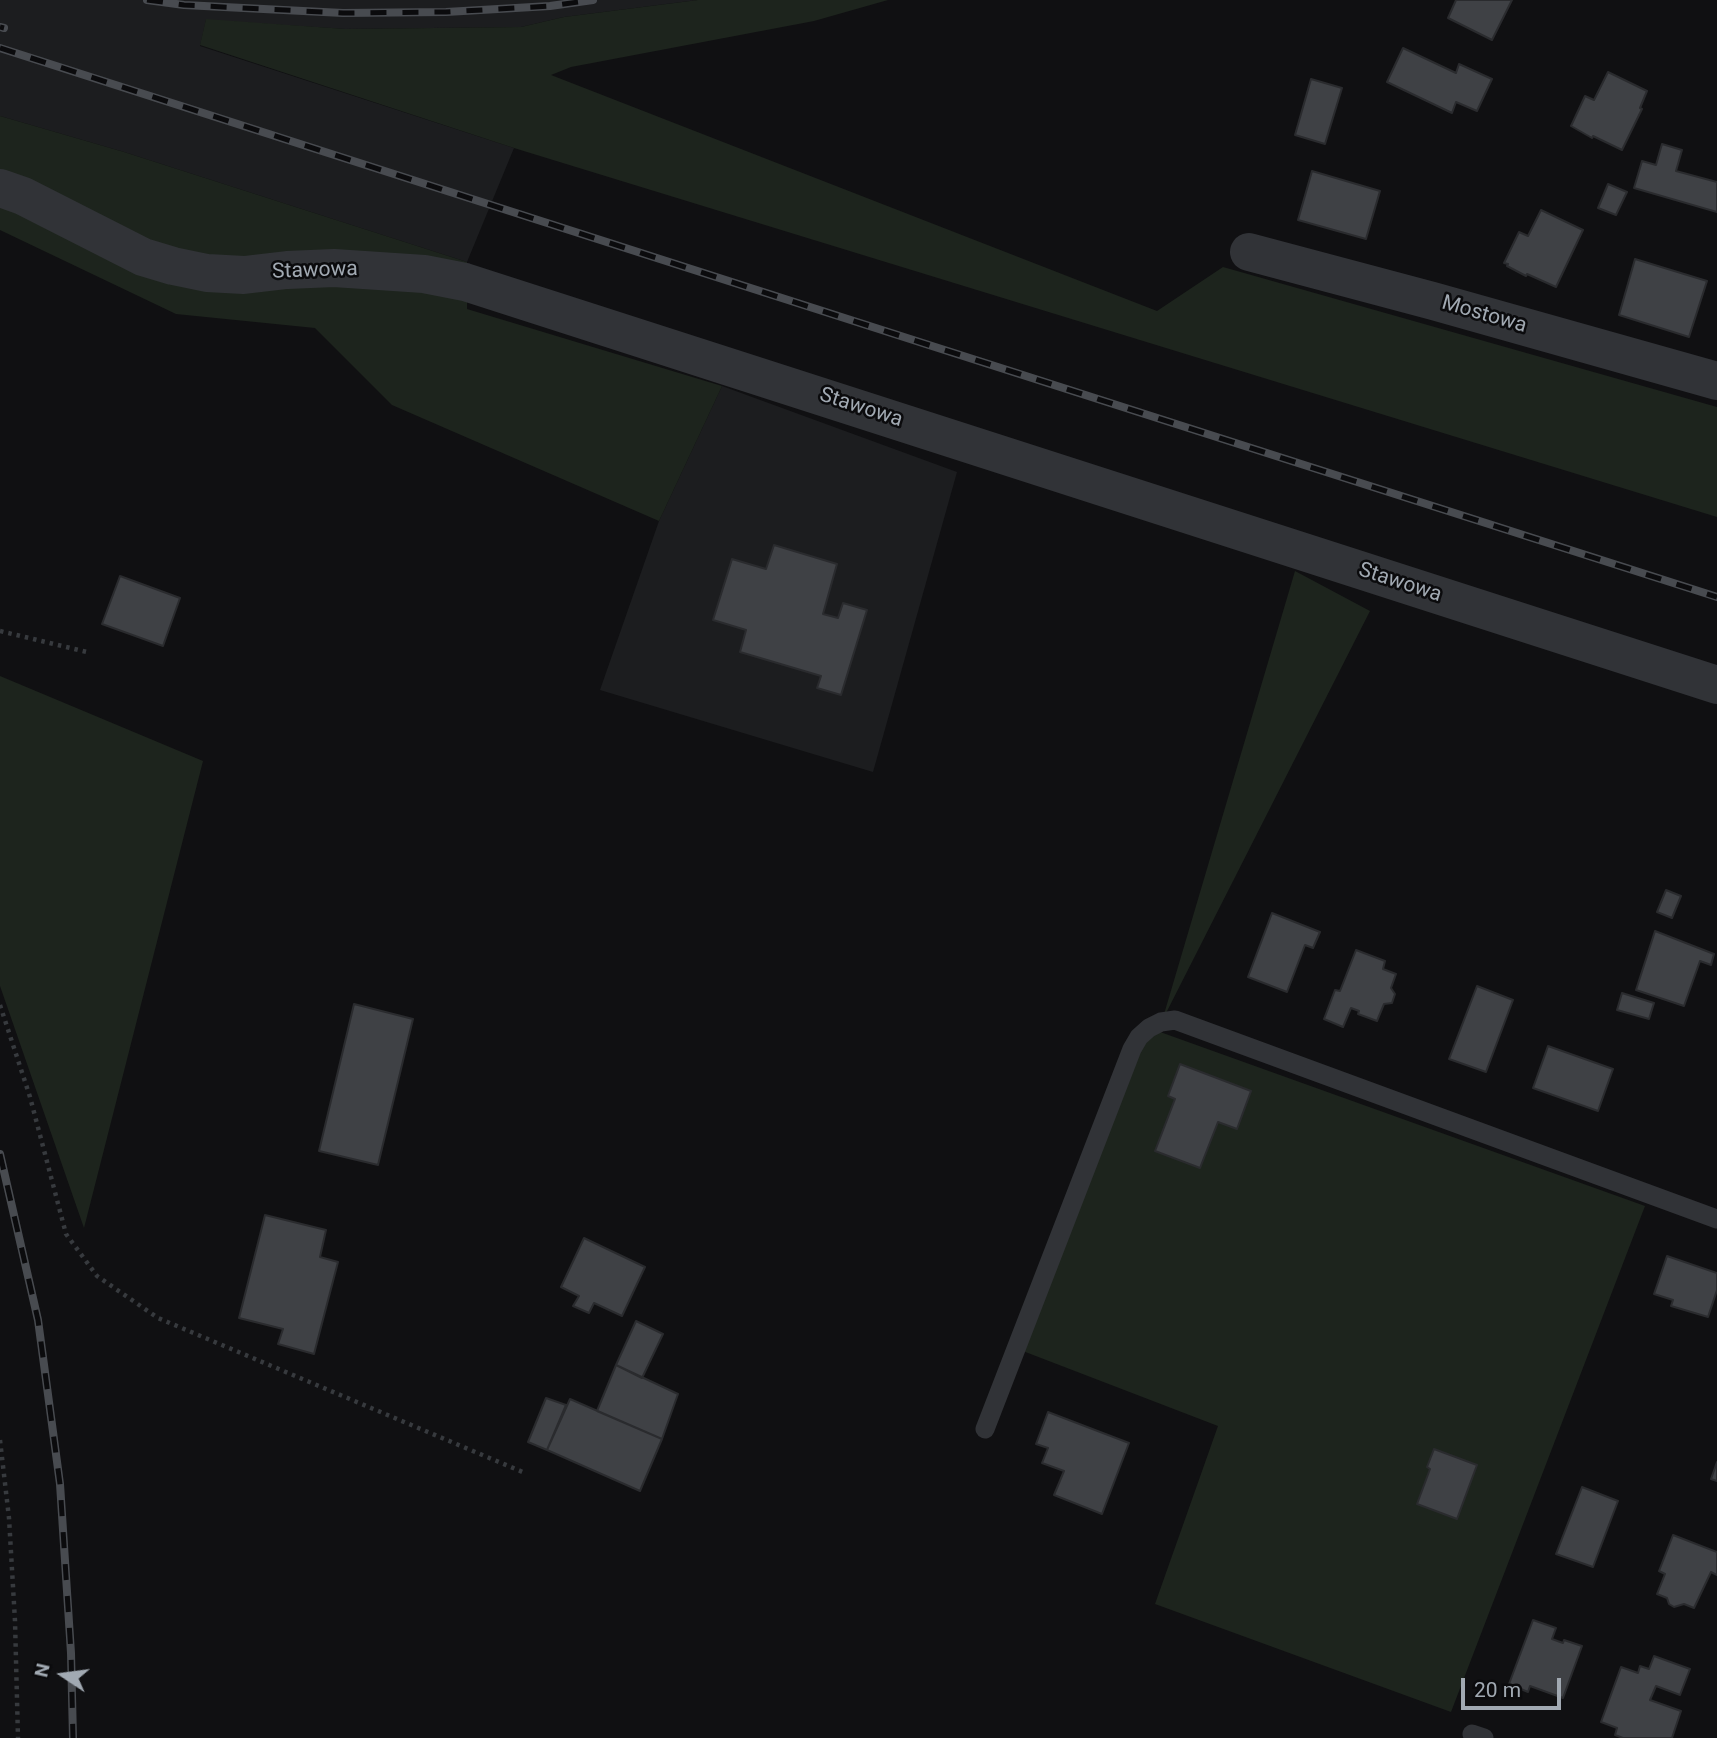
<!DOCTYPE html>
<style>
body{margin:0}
#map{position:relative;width:1717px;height:1738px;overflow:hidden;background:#101012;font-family:Roboto,sans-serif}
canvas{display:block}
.north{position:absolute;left:28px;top:1640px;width:70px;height:70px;-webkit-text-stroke:5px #0b0b0d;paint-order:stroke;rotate:283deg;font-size:19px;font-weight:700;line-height:28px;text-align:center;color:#a1a9b2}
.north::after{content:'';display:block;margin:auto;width:24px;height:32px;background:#a1a9b2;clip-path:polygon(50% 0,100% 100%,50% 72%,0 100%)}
.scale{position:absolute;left:1461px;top:1678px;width:100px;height:32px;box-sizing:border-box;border:4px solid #a1a9b2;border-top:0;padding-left:9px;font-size:21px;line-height:24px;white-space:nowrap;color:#a1a9b2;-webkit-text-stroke:5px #0b0b0d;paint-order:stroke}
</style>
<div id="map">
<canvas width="1717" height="1738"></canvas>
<div class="north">N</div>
<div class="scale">20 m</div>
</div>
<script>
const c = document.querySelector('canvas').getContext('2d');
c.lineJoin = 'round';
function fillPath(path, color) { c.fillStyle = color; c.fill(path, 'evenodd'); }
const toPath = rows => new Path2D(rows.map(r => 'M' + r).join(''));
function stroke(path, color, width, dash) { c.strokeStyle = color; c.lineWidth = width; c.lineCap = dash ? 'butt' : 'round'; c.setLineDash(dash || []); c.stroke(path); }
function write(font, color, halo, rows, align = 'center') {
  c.font = font + ' Roboto,sans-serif'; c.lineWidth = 5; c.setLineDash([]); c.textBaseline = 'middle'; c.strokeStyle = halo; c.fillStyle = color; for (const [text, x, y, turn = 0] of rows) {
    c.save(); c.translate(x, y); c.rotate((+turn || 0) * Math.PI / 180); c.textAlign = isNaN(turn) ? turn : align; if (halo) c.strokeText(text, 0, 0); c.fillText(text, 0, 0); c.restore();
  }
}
const built = toPath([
 [0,0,698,0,564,17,521,27,346,29,206,20,200,46,514,148,467,262,124,152,0,116],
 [722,386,957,472,873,772,600,690,659,521]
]);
const green = toPath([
 [698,0,888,0,814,21,571,67,551,75,1157,311,1223,267,1717,407,1717,517,514,148,200,45,206,19,346,29,521,27,564,17],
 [0,116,124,152,467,262,467,309,722,386,659,521,392,405,315,328,176,314,0,230],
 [1295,571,1370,611,1162,1021],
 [0,676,203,761,84,1228,0,986],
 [1149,1028,1645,1206,1451,1712,1155,1604,1218,1426,1015,1348]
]);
const building = toPath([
 [1456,0,1512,0,1492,40,1448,18,1456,0],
 [1403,48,1456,73,1459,64,1492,79,1477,111,1456,102,1452,113,1387,82,1403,48],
 [1608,72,1647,91,1640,108,1642,109,1622,150,1593,136,1592,138,1571,126,1585,96,1594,100,1608,72],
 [1311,79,1342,88,1325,144,1295,135,1311,79],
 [1662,144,1682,150,1676,171,1717,182,1717,212,1634,188,1642,161,1656,165,1662,144],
 [1312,171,1380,191,1366,239,1298,220,1312,171],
 [1608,184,1627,192,1616,215,1598,208,1608,184],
 [1541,210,1583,230,1556,287,1527,274,1526,276,1507,266,1508,264,1504,263,1519,232,1528,236,1541,210],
 [1635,259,1707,281,1689,337,1619,315,1635,259],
 [774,545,837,564,823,614,838,618,843,603,867,610,841,695,817,688,821,676,740,652,746,630,713,620,732,559,766,569,774,545],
 [120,576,180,598,163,646,102,624,120,576],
 [1666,890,1681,896,1672,918,1657,912,1666,890],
 [1272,913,1320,932,1313,948,1305,945,1287,992,1248,977,1272,913],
 [1655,931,1714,954,1711,965,1700,961,1684,1006,1636,990,1655,931],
 [1356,950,1385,961,1383,969,1396,974,1391,988,1395,994,1392,1003,1384,1004,1377,1021,1358,1014,1359,1011,1351,1008,1343,1027,1324,1019,1335,990,1340,991,1356,950],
 [1477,986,1513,1000,1486,1072,1449,1059,1477,986],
 [1622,993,1654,1003,1649,1019,1617,1010,1622,993],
 [354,1004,413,1019,378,1165,319,1151,354,1004],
 [1548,1046,1613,1069,1598,1111,1533,1088,1548,1046],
 [1180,1064,1251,1091,1237,1129,1218,1122,1200,1168,1155,1151,1175,1099,1168,1096,1180,1064],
 [265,1215,326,1230,320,1257,338,1262,314,1354,278,1344,283,1329,239,1318,265,1215],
 [584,1238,645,1267,622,1316,594,1303,589,1313,573,1306,579,1296,561,1287,584,1238],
 [1667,1256,1717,1273,1717,1290,1708,1317,1671,1306,1673,1300,1654,1294,1667,1256],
 [636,1321,663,1334,642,1378,616,1365,636,1321],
 [616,1365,678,1394,662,1439,597,1411,616,1365],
 [546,1398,566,1405,547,1450,528,1442,546,1398],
 [570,1399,662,1439,640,1491,547,1450,570,1399],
 [1048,1412,1129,1443,1102,1514,1054,1495,1064,1471,1042,1463,1048,1448,1036,1444,1048,1412],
 [1434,1449,1477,1465,1457,1519,1417,1504,1430,1469,1427,1467,1434,1449],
 [1717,1462,1717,1481,1711,1479,1717,1462],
 [1582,1487,1618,1501,1593,1567,1556,1554,1582,1487],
 [1673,1535,1717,1552,1717,1575,1711,1572,1694,1608,1684,1604,1674,1607,1669,1604,1667,1598,1657,1594,1665,1574,1659,1571,1673,1535],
 [1533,1620,1556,1628,1552,1639,1563,1643,1564,1640,1582,1646,1563,1698,1530,1686,1528,1692,1509,1684,1533,1620],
 [1654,1656,1690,1669,1680,1695,1656,1686,1650,1700,1681,1711,1672,1738,1623,1738,1615,1735,1617,1728,1601,1722,1621,1667,1638,1673,1640,1666,1649,1669,1654,1656]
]);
const path = toPath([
 [0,631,87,652],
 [0,1005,30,1097,66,1234,97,1276,158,1318,525,1473],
 [0,1440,9,1518,15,1621,18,1738]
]);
const service = toPath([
 [985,1429,1132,1049,1139,1037,1149,1028,1161,1022,1175,1020,1717,1219],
 [1472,1734,1484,1738]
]);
const minor = toPath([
 [0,188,23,196,143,257,173,266,207,273,244,275,287,270,334,268,424,274,465,282,1717,685],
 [1249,252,1433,301,1717,381]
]);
const rail = toPath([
 [147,0,184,5,343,13,446,12,550,6,593,0],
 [0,27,4,28],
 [0,48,1717,597],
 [0,1154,38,1320,60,1484,71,1653,73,1738]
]);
const streetNames = [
 ["Stawowa",315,271,-2],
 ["Mostowa",1484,315,16],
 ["Stawowa",861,408,18],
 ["Stawowa",1400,583,18]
];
fillPath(built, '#1c1d1f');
fillPath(green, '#1d241d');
fillPath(building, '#3f4145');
stroke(building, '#2a2b2e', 2);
stroke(path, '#373a3e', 4.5, [3.5, 5]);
stroke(service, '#313337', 19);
stroke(minor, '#313337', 38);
stroke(rail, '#484b50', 8);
stroke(rail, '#0b0b0d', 5, [16]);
write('21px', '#a1a9b2', '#0b0b0d', streetNames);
</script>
